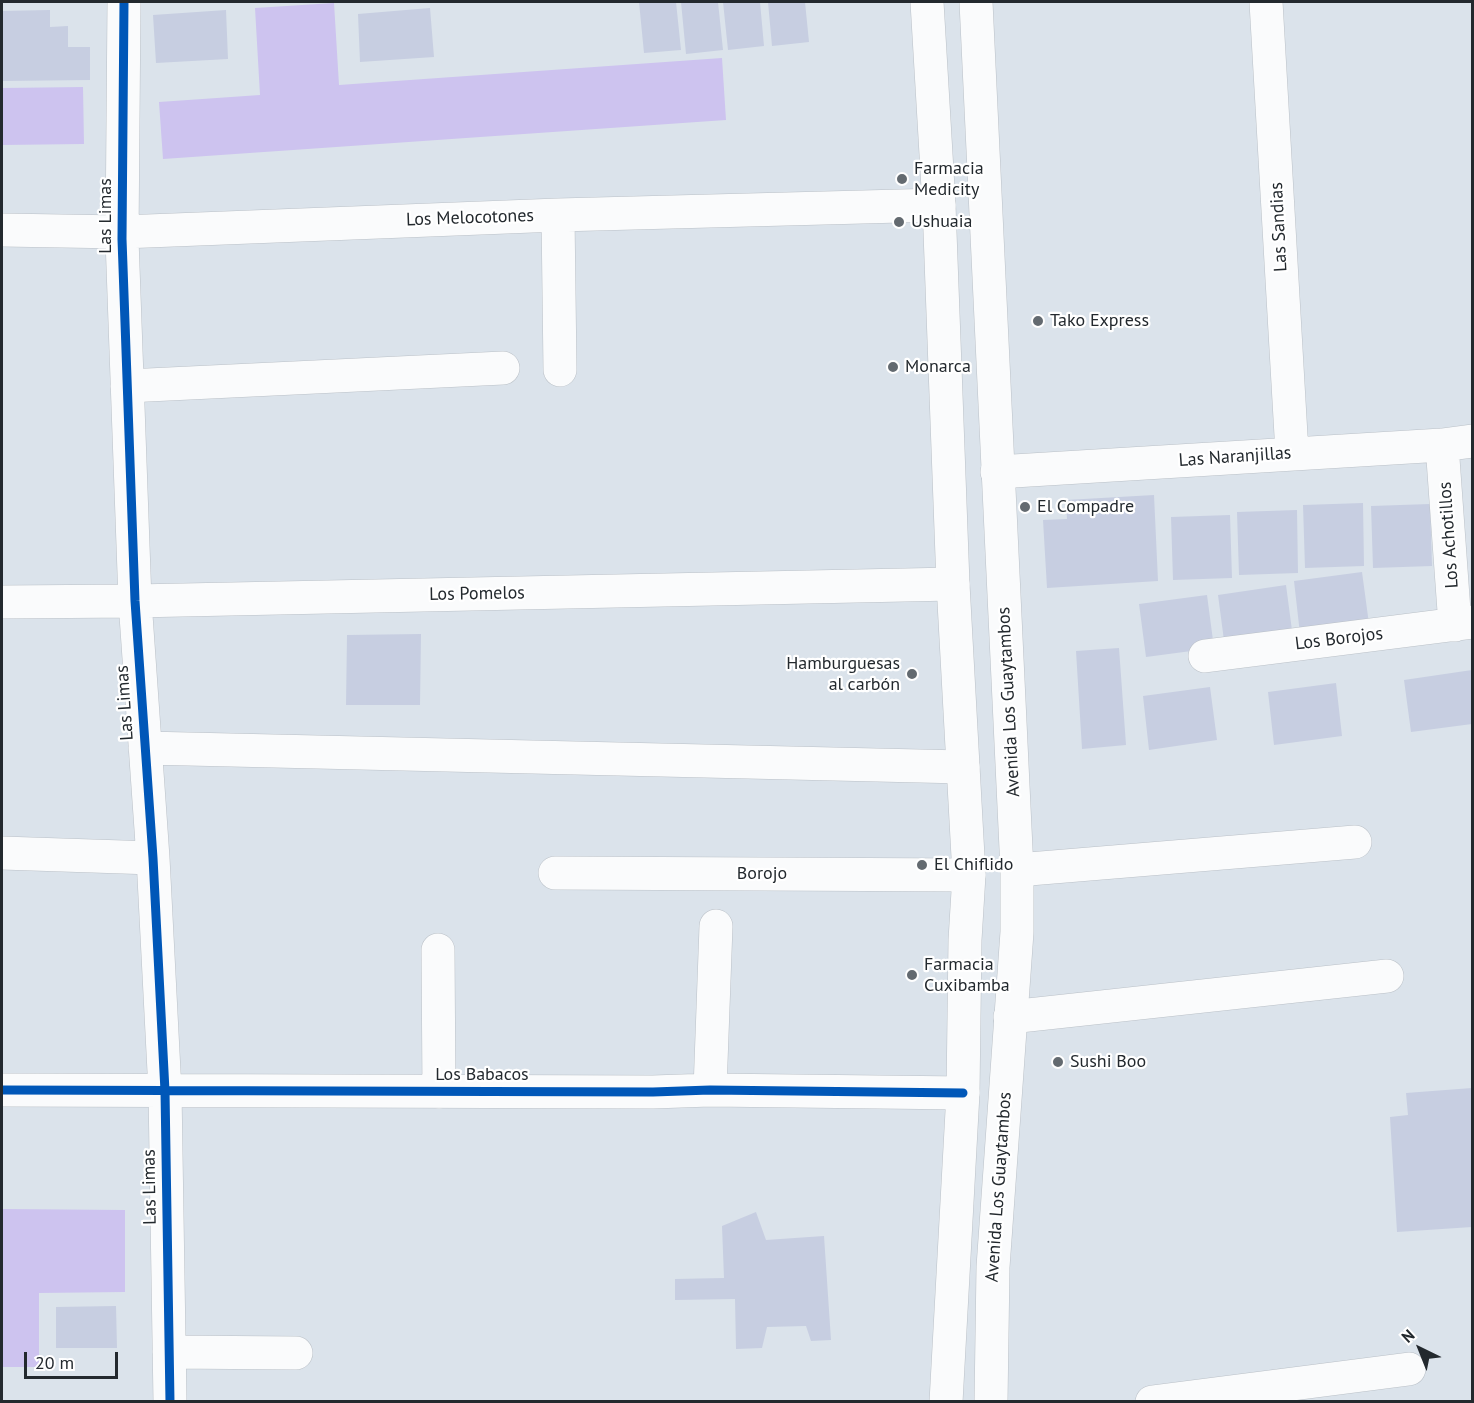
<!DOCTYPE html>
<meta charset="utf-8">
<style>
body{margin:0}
#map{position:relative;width:1474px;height:1403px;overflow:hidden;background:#dbe3eb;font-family:"PT Sans",sans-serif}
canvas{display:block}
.frame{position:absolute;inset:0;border:3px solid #23292e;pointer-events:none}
.north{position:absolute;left:1390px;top:1319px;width:60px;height:60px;-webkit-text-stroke:4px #fff;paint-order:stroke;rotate:317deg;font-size:16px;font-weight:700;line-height:24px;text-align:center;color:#23292e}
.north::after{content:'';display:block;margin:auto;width:21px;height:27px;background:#23292e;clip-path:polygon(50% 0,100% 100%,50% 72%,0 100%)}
.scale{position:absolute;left:24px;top:1352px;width:94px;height:27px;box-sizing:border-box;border:3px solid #23292e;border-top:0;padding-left:8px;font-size:18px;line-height:21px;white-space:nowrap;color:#23292e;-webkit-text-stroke:4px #fff;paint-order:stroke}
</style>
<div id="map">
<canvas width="1474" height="1403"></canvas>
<div class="frame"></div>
<div class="north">N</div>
<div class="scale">20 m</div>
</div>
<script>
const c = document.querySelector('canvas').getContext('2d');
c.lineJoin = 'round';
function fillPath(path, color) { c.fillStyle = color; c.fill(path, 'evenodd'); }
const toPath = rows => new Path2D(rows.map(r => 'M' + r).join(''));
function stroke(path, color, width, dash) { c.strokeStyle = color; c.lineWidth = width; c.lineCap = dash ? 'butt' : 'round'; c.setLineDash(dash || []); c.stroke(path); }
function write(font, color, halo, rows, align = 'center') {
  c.font = font + ' "PT Sans",sans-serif'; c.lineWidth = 4.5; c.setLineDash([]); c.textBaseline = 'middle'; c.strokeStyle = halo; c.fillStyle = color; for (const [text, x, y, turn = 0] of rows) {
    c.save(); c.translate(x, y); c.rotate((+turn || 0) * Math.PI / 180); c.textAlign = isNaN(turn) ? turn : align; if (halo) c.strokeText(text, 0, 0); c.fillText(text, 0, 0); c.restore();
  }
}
const green = toPath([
 [334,3,339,85,722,58,726,120,163,159,159,102,260,95,255,8],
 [83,87,84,144,2,145,2,88],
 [2,1209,125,1210,125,1292,39,1293,39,1367,2,1367]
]);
const building = toPath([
 [639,2,676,2,681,50,644,53],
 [681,2,718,2,723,50,686,54],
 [723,2,760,2,764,46,728,50],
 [768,2,805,2,809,42,772,46],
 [430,8,434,57,360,62,358,14],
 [50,10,50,27,68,26,68,47,90,47,90,80,2,81,2,11],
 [226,10,228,59,156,63,153,15],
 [1154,495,1158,581,1047,588,1043,520,1067,519,1066,500],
 [1363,503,1364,566,1305,568,1303,505],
 [1430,504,1432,566,1373,568,1371,506],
 [1297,510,1298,573,1239,575,1237,512],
 [1230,515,1232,578,1173,580,1171,517],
 [1362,572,1369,624,1300,634,1294,581],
 [1286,585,1293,638,1225,648,1218,595],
 [1207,595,1214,648,1146,657,1139,604],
 [421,634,420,705,346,705,347,635],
 [1119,648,1126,745,1082,749,1076,651],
 [1472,670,1472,724,1411,732,1404,680],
 [1336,683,1342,736,1274,745,1268,692],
 [1210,687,1217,740,1149,750,1143,696],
 [1472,1088,1472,1227,1397,1232,1390,1117,1408,1115,1406,1093],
 [756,1212,766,1240,824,1236,831,1340,811,1341,806,1326,767,1327,762,1348,736,1349,735,1299,675,1300,675,1279,724,1278,722,1226],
 [116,1306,117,1348,56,1348,56,1307]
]);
const minor = toPath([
 [124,2,122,239,135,601,153,858,165,1091,170,1402],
 [1266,2,1292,453],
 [558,215,560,370],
 [2,230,122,232,558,215,939,205],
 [127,386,503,368],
 [1442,445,1455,625],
 [997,472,1442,445,1472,441],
 [2,602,135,601,953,584],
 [1205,656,1472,622],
 [145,748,963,767],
 [2,853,153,858],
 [1017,870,1355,842],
 [555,873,969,875],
 [438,950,439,1092],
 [1010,1017,1387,976],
 [2,1090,653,1092,710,1090,963,1093],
 [710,1090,716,926],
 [169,1352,296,1353],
 [1152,1402,1409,1369]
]);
const primary = toPath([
 [927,2,939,205,953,584,969,875,965,940,963,1093,946,1402],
 [976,2,1017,870,1017,932,993,1267,991,1402]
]);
const cycleway = toPath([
 [124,2,122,239,135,601,153,858,165,1091,170,1402],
 [2,1090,653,1092,710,1090,963,1093]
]);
const markers = [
 [902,179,6,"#636a70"],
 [899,222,6,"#636a70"],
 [1038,321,6,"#636a70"],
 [893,367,6,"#636a70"],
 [1025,507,6,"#636a70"],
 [912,674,6,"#636a70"],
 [922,865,6,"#636a70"],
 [912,975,6,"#636a70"],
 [1058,1062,6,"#636a70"]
];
const poiNames = [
 ["Farmacia",914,169],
 ["Medicity",914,190],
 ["Ushuaia",911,222],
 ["Tako Express",1050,321],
 ["Monarca",905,367],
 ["El Compadre",1037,507],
 ["Hamburguesas",900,664,"right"],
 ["al carbón",900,685,"right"],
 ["El Chiflido",934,865],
 ["Farmacia",924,965],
 ["Cuxibamba",924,986],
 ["Sushi Boo",1070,1062]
];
const streetNames = [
 ["Las Limas",106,216,-90],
 ["Los Melocotones",470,218,-2],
 ["Las Sandias",1279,227,-93],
 ["Las Naranjillas",1235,457,-4],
 ["Los Achotillos",1449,535,-94],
 ["Los Pomelos",477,594,-1],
 ["Los Borojos",1339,639,-7],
 ["Avenida Los Guaytambos",1009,702,-93],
 ["Las Limas",125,703,-94],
 ["Borojo",762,874],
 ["Los Babacos",482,1075],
 ["Las Limas",150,1187,-91],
 ["Avenida Los Guaytambos",999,1187,-86]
];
fillPath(green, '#cdc3ef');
fillPath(building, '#c7cee1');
stroke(minor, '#bac0c7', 34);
stroke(primary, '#bac0c7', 34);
stroke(minor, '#fafbfc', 33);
stroke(primary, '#fafbfc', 33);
stroke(cycleway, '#0057b8', 9);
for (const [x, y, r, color] of markers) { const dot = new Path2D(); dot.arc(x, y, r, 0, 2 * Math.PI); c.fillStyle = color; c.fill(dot); stroke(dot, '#fff', 2); }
write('18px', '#23292e', '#fff', poiNames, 'left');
write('18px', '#23292e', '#fff', streetNames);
</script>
